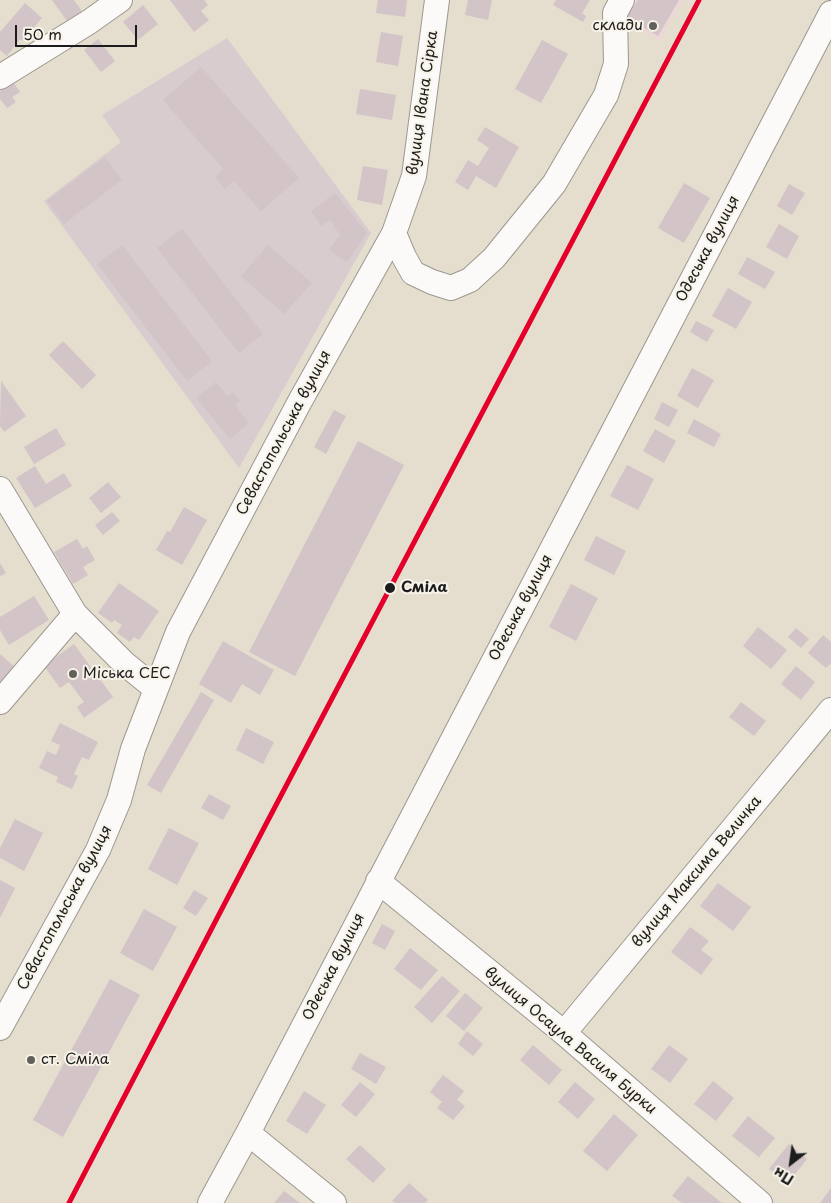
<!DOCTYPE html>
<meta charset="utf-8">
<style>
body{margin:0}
#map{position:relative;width:831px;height:1203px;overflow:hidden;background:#e5dece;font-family:"Playpen Sans",sans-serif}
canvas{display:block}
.north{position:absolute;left:766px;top:1138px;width:50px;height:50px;-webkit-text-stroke:4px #f7f3e8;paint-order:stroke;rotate:210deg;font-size:14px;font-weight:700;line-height:20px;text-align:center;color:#1c1c1c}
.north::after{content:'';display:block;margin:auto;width:18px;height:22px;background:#1c1c1c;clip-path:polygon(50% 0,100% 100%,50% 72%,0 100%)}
.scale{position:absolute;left:15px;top:25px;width:122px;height:22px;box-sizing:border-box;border:2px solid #1c1c1c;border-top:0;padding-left:6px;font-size:15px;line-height:18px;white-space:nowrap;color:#1c1c1c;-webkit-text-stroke:4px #f7f3e8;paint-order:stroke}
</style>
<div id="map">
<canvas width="831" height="1203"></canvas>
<div class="north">Пн</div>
<div class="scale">50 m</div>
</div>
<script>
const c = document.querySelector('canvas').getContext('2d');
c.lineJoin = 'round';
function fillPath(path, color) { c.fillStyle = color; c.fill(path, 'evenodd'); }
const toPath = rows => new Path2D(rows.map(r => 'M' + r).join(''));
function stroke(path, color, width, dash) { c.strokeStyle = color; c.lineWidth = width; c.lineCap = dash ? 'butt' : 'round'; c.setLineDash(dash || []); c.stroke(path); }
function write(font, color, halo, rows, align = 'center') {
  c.font = font + ' "Playpen Sans",sans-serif'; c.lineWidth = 4; c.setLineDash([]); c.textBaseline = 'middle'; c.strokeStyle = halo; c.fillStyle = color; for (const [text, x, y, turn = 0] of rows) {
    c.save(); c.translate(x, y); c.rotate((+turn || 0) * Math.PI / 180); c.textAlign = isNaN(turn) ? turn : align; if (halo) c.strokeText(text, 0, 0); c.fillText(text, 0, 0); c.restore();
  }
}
const built = toPath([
 [624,0,684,0,659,41,617,15]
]);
const industrial = toPath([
 [227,38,371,233,239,468,44,201,121,142,102,115]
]);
const building = toPath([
 [52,0,74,0,82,11,67,21],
 [170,0,204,0,208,5,201,11,209,20,194,32],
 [378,0,407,0,405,17,376,13],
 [468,0,492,0,488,20,465,15],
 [556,0,590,0,582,13,586,16,583,22,553,5],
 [638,0,679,0,658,36,627,17],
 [25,3,42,18,22,41,20,39,7,56,0,50,0,32],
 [143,5,158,24,138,40,123,22],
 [381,32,403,36,398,66,376,62],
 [98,39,115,61,101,72,84,50],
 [542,40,568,54,541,103,515,89],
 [201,67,299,178,261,211,234,181,225,189,215,177,223,169,163,100],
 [13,82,20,92,12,97,16,102,7,108,0,99,0,91],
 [360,89,396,95,392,120,356,114],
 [485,127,519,147,496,188,476,176,468,190,455,182,468,160,478,166,489,148,477,140],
 [105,157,122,180,64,224,47,201],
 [363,166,388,170,382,205,357,200],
 [684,183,710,198,684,243,658,228],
 [789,184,805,193,792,215,777,206],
 [335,193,367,233,347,262,329,250,340,235,330,220,321,226,311,211],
 [779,224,799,236,787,259,766,247],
 [182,229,263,334,239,353,157,248],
 [122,245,212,361,187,381,97,264],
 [268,245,312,283,284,314,241,276],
 [747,257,775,272,765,289,738,274],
 [728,288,752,302,736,329,712,316],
 [696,321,714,330,707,342,690,332],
 [63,341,96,375,82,389,49,355],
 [692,368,714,380,698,408,677,396],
 [1,381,26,416,4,432,0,426],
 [216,382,228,397,233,392,240,401,235,405,249,423,230,439,196,398],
 [662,402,678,410,669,427,654,419],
 [334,410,346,416,326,454,314,447],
 [694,419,721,434,714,447,687,433],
 [56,428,66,445,34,464,24,447],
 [655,429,676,441,664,463,643,451],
 [358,441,404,465,295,676,249,652],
 [627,465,654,479,638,510,610,496],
 [35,466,46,484,64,473,72,486,35,508,16,478],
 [108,482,121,497,101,513,89,498],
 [184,507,207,520,182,565,156,550,167,531,170,532],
 [112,512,120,521,103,535,95,525],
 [596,536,626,551,614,575,584,560],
 [77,539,83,549,87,546,95,560,83,567,88,575,73,584,54,552],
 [0,563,6,573,0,576],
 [119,583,159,611,139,640,134,637,130,642,117,633,122,625,114,620,112,623,98,613],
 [571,584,598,598,576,641,549,627],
 [34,596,49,620,9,645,0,630,0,617],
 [758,627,787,650,771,669,743,646],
 [796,628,809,639,801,648,788,637],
 [823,635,831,642,831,663,826,668,808,653],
 [223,641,274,670,260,695,242,684,231,703,199,684],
 [74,644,113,697,84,718,77,707,84,702,69,682,60,688,44,666],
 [0,654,16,668,0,685],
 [796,666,815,682,801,700,781,684],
 [201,692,214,700,161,793,147,785],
 [741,702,766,721,754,736,729,717],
 [60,723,98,742,89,760,82,757,74,774,78,776,72,789,56,782,58,777,39,768,47,751,56,755,60,745,51,741],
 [246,728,274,742,263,764,236,750],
 [209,794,231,806,223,820,201,808],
 [15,819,43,833,24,871,0,858,0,848],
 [169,828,199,843,177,885,148,869],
 [0,880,15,888,0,918],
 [718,883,751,907,733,931,700,906],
 [194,890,208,898,196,916,183,908],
 [144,909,177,927,153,971,120,953],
 [382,924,395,931,385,950,372,943],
 [690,927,709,941,701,950,713,959,701,975,671,952],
 [410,948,438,970,421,990,394,969],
 [442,976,460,991,432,1023,414,1007],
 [110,979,140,995,63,1137,33,1120],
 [465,993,483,1008,464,1031,446,1016],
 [467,1031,483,1044,473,1056,458,1044],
 [533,1045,562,1070,549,1085,520,1060],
 [669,1045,688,1059,670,1083,651,1069],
 [360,1053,386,1067,376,1084,351,1069],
 [443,1075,464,1091,457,1100,465,1106,453,1120,437,1108,442,1102,430,1092],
 [713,1081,734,1098,716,1121,694,1104],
 [360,1082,375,1094,356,1117,341,1105],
 [575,1082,595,1099,578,1119,558,1102],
 [304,1091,326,1105,307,1134,286,1121],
 [614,1114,638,1135,607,1171,583,1151],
 [748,1116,775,1138,759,1157,732,1136],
 [789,1144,807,1159,788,1183,769,1169],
 [360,1145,386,1169,373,1183,346,1159],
 [688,1176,722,1203,682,1203,672,1196],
 [409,1183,428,1200,425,1203,395,1203,392,1201],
 [831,1188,831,1203,820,1203],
 [284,1191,300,1203,274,1203]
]);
const minor = toPath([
 [0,77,89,22,120,0],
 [394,233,414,176,437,0],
 [0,489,75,614,124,663,156,689],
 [0,702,75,614],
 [378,881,564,1033,760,1203],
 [0,1028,98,850,119,800,133,749,178,632,299,403,394,233,404,257,413,273,432,282,451,288,470,280,494,258,554,184,606,95,616,64,615,13,622,0],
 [564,1033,831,710],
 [248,1133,334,1203],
 [210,1203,248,1133,831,13]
]);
const rail1 = toPath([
 [69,1203,265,826,699,0]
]);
const markers = [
 [653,26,5,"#62605a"],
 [390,588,6,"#1c1c1c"],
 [73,674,5,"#62605a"],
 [31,1060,5,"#62605a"]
];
const poiNames = [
 ["склади",643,26,"right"],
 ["Міська СЕС",83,674],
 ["ст. Сміла",41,1060]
];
const streetNames = [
 ["вулиця Івана Сірка",423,103,-82],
 ["Одеська вулиця",708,249,-62],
 ["Севастопольська вулиця",284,433,-62],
 ["Одеська вулиця",521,608,-62],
 ["вулиця Максима Величка",697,872,-50],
 ["Севастопольська вулиця",65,908,-62],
 ["Одеська вулиця",334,967,-63],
 ["вулиця Осаула Василя Бурки",570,1041,40]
];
const stopNames = [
 ["Сміла",401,588]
];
fillPath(built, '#edd6d7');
fillPath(industrial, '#d9ccce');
fillPath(building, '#d2c4c7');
stroke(minor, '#9c988f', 26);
stroke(minor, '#fbfaf8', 24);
stroke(rail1, '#e4002b', 5);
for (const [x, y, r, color] of markers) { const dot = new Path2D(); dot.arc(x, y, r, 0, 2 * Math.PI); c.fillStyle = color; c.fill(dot); stroke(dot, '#f7f3e8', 2); }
write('15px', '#1c1c1c', '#f7f3e8', poiNames, 'left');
write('15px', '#1c1c1c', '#f7f3e8', streetNames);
write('bold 15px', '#1c1c1c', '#f7f3e8', stopNames, 'left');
</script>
